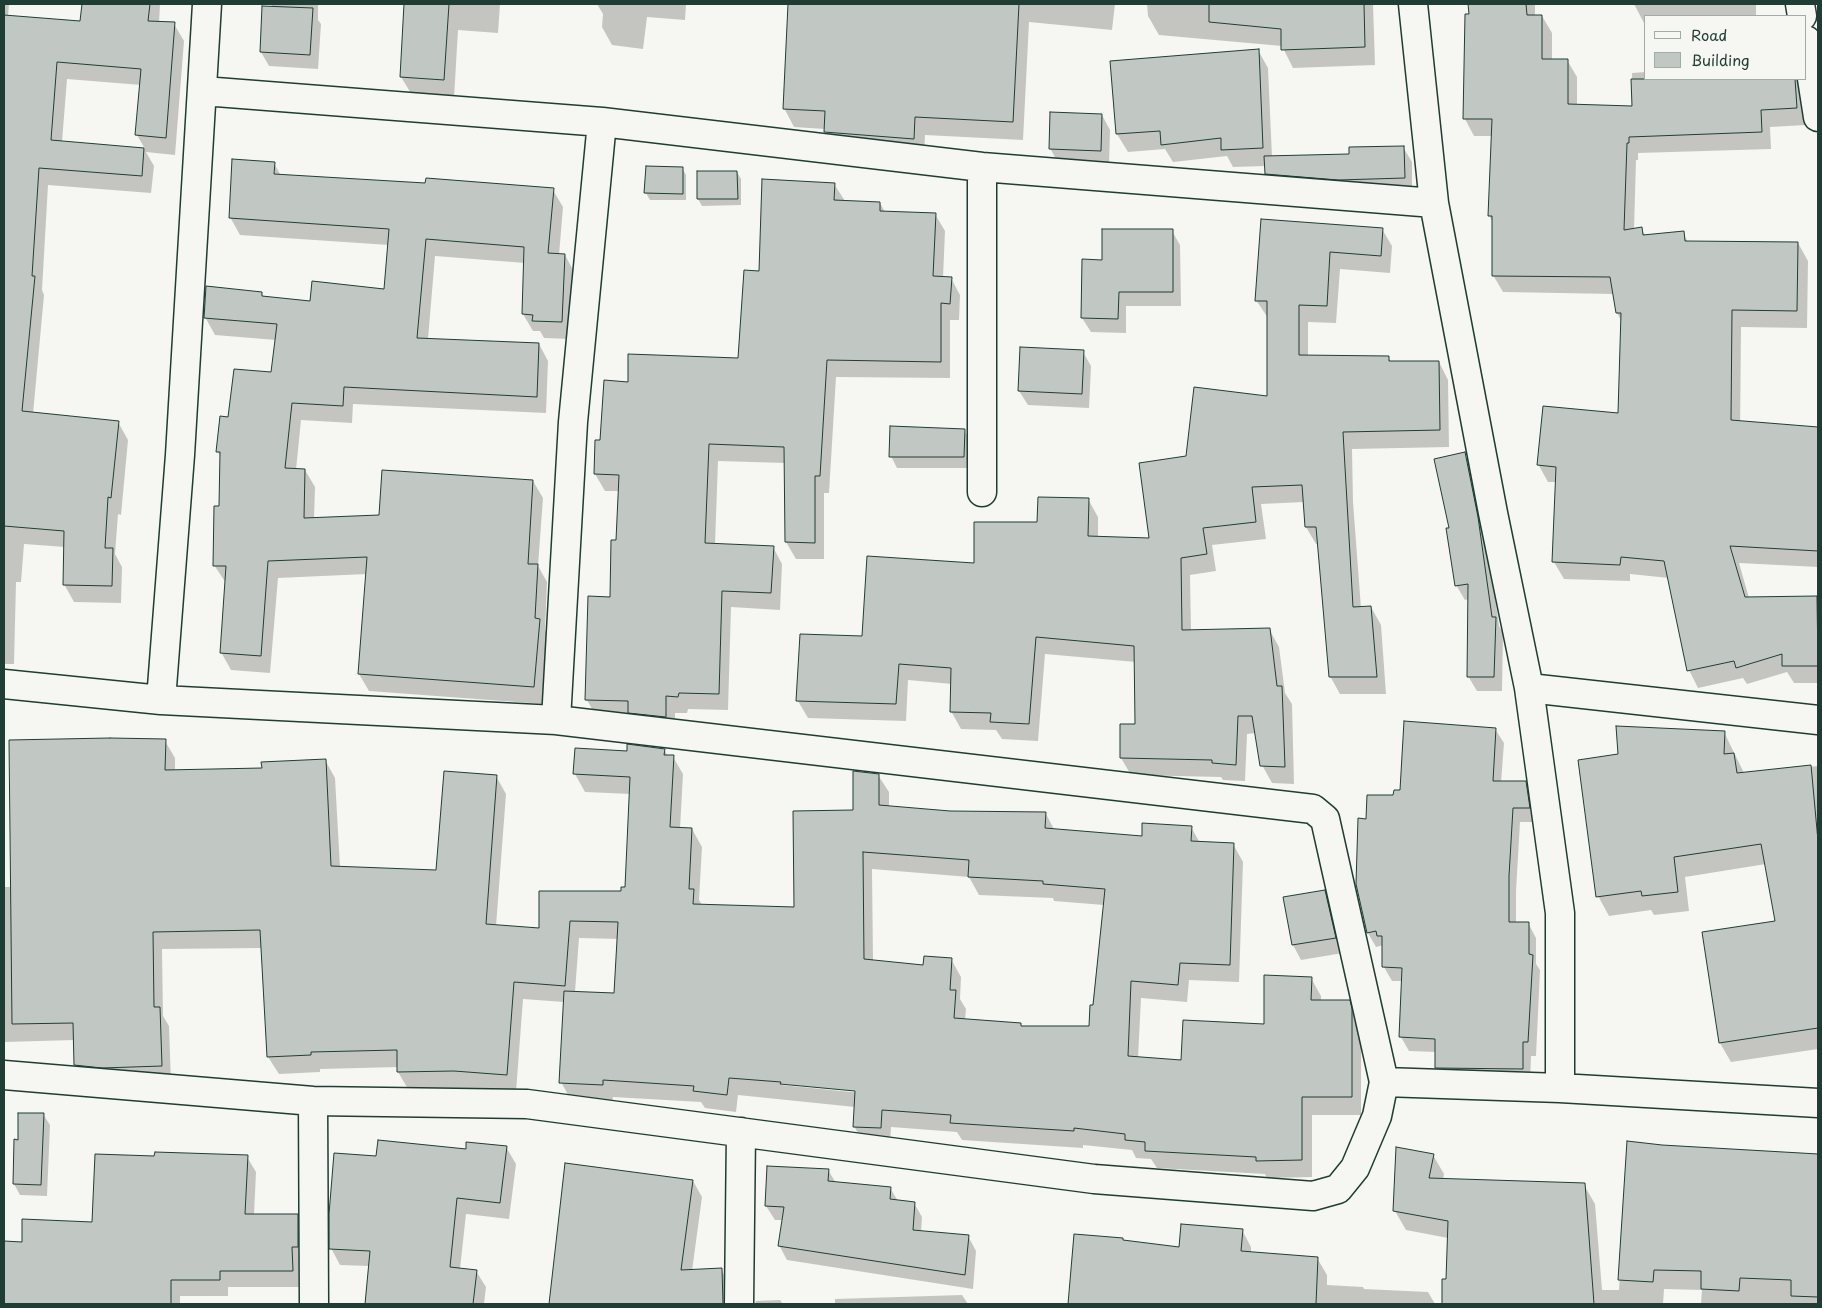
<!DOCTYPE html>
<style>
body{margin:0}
#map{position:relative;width:1822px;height:1308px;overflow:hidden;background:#f6f6f2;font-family:"Playpen Sans",sans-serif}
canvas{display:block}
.frame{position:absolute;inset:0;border:5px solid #1f3d34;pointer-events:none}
.legend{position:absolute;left:1644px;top:15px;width:162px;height:65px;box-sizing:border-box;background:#f6f6f2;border:1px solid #a0aca6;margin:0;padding:6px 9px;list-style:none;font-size:15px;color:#1f3d34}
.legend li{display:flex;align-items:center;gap:10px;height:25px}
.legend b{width:25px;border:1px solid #a0aca6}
</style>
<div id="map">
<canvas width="1822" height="1308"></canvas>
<div class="frame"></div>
<ul class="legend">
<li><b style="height:6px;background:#f6f6f2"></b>Road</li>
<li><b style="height:14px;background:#c1c8c3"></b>Building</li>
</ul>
</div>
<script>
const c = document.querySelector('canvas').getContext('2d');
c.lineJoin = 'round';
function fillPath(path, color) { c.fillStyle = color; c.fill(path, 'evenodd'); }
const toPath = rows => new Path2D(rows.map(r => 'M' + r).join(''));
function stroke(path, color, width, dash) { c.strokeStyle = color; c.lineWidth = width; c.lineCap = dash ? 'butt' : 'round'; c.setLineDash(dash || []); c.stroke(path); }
const shadow = toPath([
 [4,4,9,4,8,16,82,22,83,4,160,4,159,23,174,24,184,41,175,155,146,152,154,166,151,193,48,185,42,290,44,295,33,414,118,422,128,440,121,515,118,514,115,554,122,567,121,603,74,602,64,584,65,547,24,544,21,582,16,582,14,664,4,664],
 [67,79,141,85,137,135,145,149,62,142],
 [272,4,318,4,318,20,321,24,318,69,269,66,261,52],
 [406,4,500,4,498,33,458,30,454,98,412,95,401,77],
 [597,4,686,4,685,20,647,17,643,49,612,45,602,27,603,14],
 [789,4,1115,4,1112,30,1029,22,1023,140,925,135,924,156,836,150,825,129,794,127,784,108],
 [1147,4,1373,4,1375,65,1293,68,1282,46,1159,35,1148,16],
 [1470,4,1535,4,1535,16,1542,16,1552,33,1552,60,1567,60,1577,77,1577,105,1633,107,1632,73,1646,72,1646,79,1802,79,1806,125,1770,127,1771,149,1638,153,1638,160,1636,160,1634,230,1641,229,1646,236,1683,233,1688,242,1798,243,1808,261,1807,328,1741,327,1740,435,1724,439,1818,444,1818,567,1739,563,1749,598,1818,597,1818,683,1794,683,1787,672,1747,684,1743,678,1698,688,1689,670,1669,578,1630,574,1630,581,1564,579,1554,562,1557,482,1548,482,1538,464,1619,415,1622,322,1617,313,1614,294,1503,292,1493,275,1493,223,1489,215,1492,136,1474,136,1465,119],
 [1634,4,1756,4,1756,16,1646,16,1646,23,1644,23],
 [1258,50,1268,68,1272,157,1350,155,1403,147,1412,162,1412,193,1275,188,1266,174,1266,166,1233,167,1227,156,1173,162,1165,149,1128,152,1117,134],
 [1102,115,1110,130,1109,165,1058,163,1050,148],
 [274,163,281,176,553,190,563,207,559,255,565,255,574,272,571,339,544,338,540,331,533,331,523,314,525,263,435,256,428,339,539,344,548,361,546,413,353,404,352,423,301,420,296,470,305,470,315,487,314,519,380,516,533,481,543,498,538,566,547,582,545,630,549,637,544,704,369,691,359,674,367,574,278,578,270,673,231,670,221,652,226,583,214,565,220,507,221,458,218,452,229,419,272,374,276,340,215,335,205,317,261,293,263,297,311,303,385,290,389,245,240,235,230,217],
 [682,168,686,175,686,200,650,200,646,193],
 [737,172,741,179,741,205,702,206,698,199],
 [834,184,845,201,880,203,885,212,935,214,945,231,943,278,951,278,960,295,959,320,950,320,950,378,836,377,829,493,824,493,824,559,796,559,786,542,785,463,718,461,715,544,773,547,782,564,780,610,731,607,728,710,688,709,687,713,675,713,675,733,596,716,587,700,612,598,620,491,605,491,595,474,601,442,629,383,739,359,760,272],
 [1262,220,1382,229,1392,246,1390,273,1340,269,1336,323,1308,322,1308,356,1388,357,1391,362,1439,362,1448,380,1449,447,1352,449,1353,502,1361,608,1371,607,1381,625,1386,694,1340,694,1330,676,1319,544,1316,544,1306,527,1304,502,1261,504,1266,539,1212,545,1216,571,1190,575,1191,631,1269,629,1279,647,1285,693,1292,704,1294,784,1272,783,1262,765,1256,733,1247,734,1245,781,1223,780,1221,777,1131,775,1121,758,1122,725,1136,726,1136,662,1045,654,1038,741,1002,739,996,730,961,729,951,711,952,684,908,680,906,721,808,718,798,701,863,638,1039,523,1088,499,1098,517,1098,537,1151,540,1187,457,1268,398,1268,318,1256,300],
 [1172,231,1180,245,1181,306,1126,306,1126,333,1091,332,1082,318,1103,261],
 [1083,352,1091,366,1089,408,1028,405,1019,391],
 [964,430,971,442,970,468,897,468,891,456],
 [1464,454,1472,468,1486,533,1499,626,1503,633,1502,691,1477,691,1468,676,1469,599,1465,600,1456,585,1450,529],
 [1495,729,1504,743,1501,783,1525,783,1534,797,1537,822,1520,822,1516,891,1516,923,1528,923,1536,938,1536,964,1540,970,1536,1056,1531,1056,1530,1083,1444,1082,1436,1067,1436,1052,1409,1051,1401,1037,1403,981,1392,981,1384,967,1384,945,1376,947,1368,933,1368,820,1401,791],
 [1724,732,1744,773,1818,766,1818,1049,1731,1062,1720,1043,1776,922,1766,864,1685,877,1689,911,1654,915,1651,910,1609,916,1598,896,1619,755],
 [165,741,175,758,175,771,263,769,325,760,335,778,340,867,438,872,496,776,506,794,496,926,540,929,622,893,626,888,631,794,585,792,575,774,576,750,628,752,664,750,668,756,673,757,683,774,680,829,692,829,702,847,699,900,702,905,795,908,878,775,889,792,889,807,950,812,1046,814,1055,831,1143,837,1191,827,1200,843,1233,844,1243,862,1239,982,1189,980,1187,1002,1141,998,1138,1058,1182,1061,1265,1026,1311,978,1321,996,1321,1001,1349,1001,1359,1019,1361,1027,1361,1115,1312,1115,1312,1177,1267,1178,1265,1174,1157,1168,1151,1159,1136,1158,1132,1150,1083,1145,1083,1148,962,1140,957,1132,891,1127,890,1145,864,1144,854,1126,855,1107,738,1095,736,1112,705,1108,701,1102,613,1097,612,1102,571,1100,561,1082,564,1002,523,999,516,1092,465,1088,408,1089,398,1072,398,1067,320,1069,320,1072,279,1074,268,1057,262,948,162,949,163,1016,169,1026,171,1083,86,1082,76,1065,75,1040,4,1042,4,887,13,887],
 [872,869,969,877,979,895,1053,898,1054,901,1104,905,1090,1027,1022,1027,1020,1024,965,1020,966,1009,960,999,961,977,951,959,924,967,873,961],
 [579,938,619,939,615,994,575,992],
 [781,1083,861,1091,861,1093,781,1085],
 [1324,891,1333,905,1343,953,1301,960,1293,945,1284,898],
 [43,1114,50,1125,47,1196,20,1195,14,1184],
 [1628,1142,1662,1147,1818,1156,1818,1304,1701,1304,1702,1290,1664,1289,1663,1304,1443,1304,1444,1280,1447,1280,1448,1238,1406,1230,1395,1211,1433,1155,1444,1174,1443,1180,1584,1185,1595,1204,1602,1290,1619,1290],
 [506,1147,516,1164,509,1219,466,1214,460,1269,476,1271,486,1287,484,1304,365,1304,369,1266,340,1265,331,1248,377,1157],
 [247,1157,256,1172,254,1215,297,1215,306,1231,301,1287,228,1287,228,1296,180,1296,180,1304,4,1304,4,1242,23,1243,94,1223,156,1158],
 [566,1164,693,1181,702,1197,692,1271,721,1270,731,1286,732,1304,550,1304],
 [828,1170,836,1183,890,1188,898,1201,914,1203,922,1217,921,1232,968,1236,976,1251,973,1289,787,1260,779,1245,783,1220,775,1220,766,1206],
 [1242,1230,1251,1247,1251,1253,1317,1258,1327,1275,1327,1285,1363,1287,1364,1289,1428,1292,1435,1304,1069,1304,1075,1235,1122,1239,1124,1242,1181,1248],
 [962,1295,968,1304,835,1304,835,1299],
 [780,1300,783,1304,755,1304,756,1301]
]);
const building = toPath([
 [82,4,150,4,148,21,175,22,166,138,135,135,141,69,57,62,51,140,144,148,142,176,39,168,32,276,35,276,22,411,119,421,111,498,108,497,105,548,113,548,112,586,63,585,64,531,4,526,4,15,80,21,82,4],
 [404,4,449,4,444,80,400,77,404,4],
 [788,4,1019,4,1013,122,915,117,914,139,824,132,825,111,783,109,788,4],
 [1209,4,1364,4,1365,47,1281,50,1281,29,1209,22,1209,4],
 [1468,4,1526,4,1527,15,1542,15,1542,59,1568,59,1568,104,1632,106,1631,79,1795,79,1797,108,1761,110,1762,132,1629,137,1629,143,1627,143,1624,230,1642,227,1643,235,1684,231,1685,241,1798,242,1797,311,1732,310,1731,420,1818,427,1818,551,1730,546,1745,597,1817,596,1818,666,1782,666,1782,654,1736,668,1734,661,1687,671,1664,561,1621,557,1620,565,1552,562,1556,467,1537,465,1543,406,1618,413,1621,313,1616,313,1610,277,1492,276,1492,216,1488,216,1492,119,1463,119,1465,14,1469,14,1468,4],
 [262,6,313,8,310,55,260,52,262,6],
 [1259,49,1263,148,1221,150,1221,138,1161,145,1160,131,1116,134,1110,61,1259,49],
 [1050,112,1102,114,1101,151,1049,149,1050,112],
 [1404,146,1405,178,1338,180,1265,174,1264,156,1349,154,1349,147,1404,146],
 [232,159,275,162,274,174,425,183,426,178,554,188,548,253,565,254,562,322,532,321,533,315,522,314,524,247,426,239,417,338,539,343,537,397,344,387,343,406,292,403,285,468,305,469,304,518,379,515,382,470,533,480,528,564,538,564,535,618,540,619,534,687,358,674,367,557,268,561,261,656,220,653,226,566,213,566,214,506,219,506,220,452,216,452,220,416,228,417,234,369,271,372,277,324,204,318,206,286,262,292,262,296,310,301,312,281,384,289,389,229,229,218,232,159],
 [646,166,683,167,683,194,644,193,646,166],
 [697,171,737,171,738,199,697,199,697,171],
 [762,179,835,183,834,200,880,202,880,211,936,213,933,276,952,277,950,304,941,303,941,362,827,360,820,476,815,476,815,543,785,542,784,447,709,444,705,543,774,546,771,593,722,591,719,694,679,693,678,697,666,696,666,717,628,713,628,701,585,700,588,596,610,597,611,540,616,540,619,475,594,474,595,440,600,440,604,380,628,382,628,354,738,358,744,270,759,271,762,179],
 [1261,219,1383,228,1381,256,1330,252,1327,306,1299,305,1299,355,1389,356,1389,361,1439,361,1440,430,1343,432,1353,607,1371,606,1377,677,1329,677,1316,527,1305,527,1302,485,1252,487,1256,522,1203,528,1207,554,1181,558,1182,630,1270,628,1277,686,1282,686,1285,767,1260,766,1252,716,1238,716,1236,765,1212,763,1212,760,1120,758,1120,724,1135,724,1134,646,1036,637,1029,724,990,722,991,713,950,712,951,668,899,664,896,704,796,701,800,634,862,636,867,556,974,563,974,522,1037,522,1038,497,1089,498,1088,536,1149,538,1139,463,1186,456,1194,387,1267,396,1267,301,1255,301,1261,219],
 [1102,229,1173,229,1173,292,1119,292,1118,319,1081,318,1082,259,1102,260,1102,229],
 [1020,347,1084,350,1082,394,1018,391,1020,347],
 [890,426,965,429,964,457,889,457,890,426],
 [1465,452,1478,517,1492,617,1496,617,1494,677,1467,677,1468,584,1455,586,1446,528,1449,528,1434,459,1465,452],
 [1404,721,1496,728,1493,781,1526,781,1530,808,1513,808,1509,876,1509,922,1529,922,1529,954,1533,955,1528,1042,1523,1042,1523,1069,1435,1068,1435,1039,1399,1037,1402,968,1382,967,1382,936,1377,936,1376,931,1367,933,1356,884,1358,818,1366,819,1367,795,1393,795,1394,790,1400,790,1404,721],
 [1616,726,1725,731,1724,754,1734,753,1737,773,1811,765,1818,841,1818,1028,1719,1043,1702,932,1775,921,1761,844,1674,857,1678,892,1642,896,1641,891,1596,897,1578,760,1618,754,1616,726],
 [110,738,166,739,165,770,262,768,261,762,326,759,331,866,436,870,444,771,497,775,486,924,539,928,539,891,621,891,621,887,625,887,630,777,573,774,575,748,627,751,627,744,665,749,664,755,674,755,670,827,692,828,689,889,694,889,693,904,794,907,793,811,853,810,853,771,879,774,879,805,950,811,1046,812,1045,828,1142,836,1142,823,1192,826,1191,841,1234,843,1230,965,1180,963,1178,985,1131,981,1128,1056,1181,1060,1183,1020,1264,1024,1264,975,1312,977,1311,1000,1350,1000,1352,1009,1352,1097,1302,1097,1302,1160,1256,1161,1256,1157,1145,1151,1145,1142,1125,1140,1125,1134,1074,1128,1074,1131,950,1123,951,1115,882,1110,881,1128,853,1127,855,1091,780,1084,781,1082,729,1078,727,1095,693,1091,694,1086,603,1080,603,1085,559,1083,564,991,614,993,618,922,570,921,565,986,514,982,507,1075,454,1071,397,1072,397,1050,311,1052,311,1055,267,1057,260,930,153,932,154,1007,160,1007,162,1066,102,1068,74,1065,73,1023,12,1024,9,740,110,738],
 [863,852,969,860,968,877,1043,881,1043,884,1105,889,1093,1005,1090,1005,1089,1026,1021,1026,1021,1023,954,1018,956,990,950,990,952,958,924,956,923,965,864,959,863,852],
 [1325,890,1336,938,1292,945,1283,897,1325,890],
 [18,1113,44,1113,41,1185,13,1184,14,1139,18,1140,18,1113],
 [378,1140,466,1149,466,1142,507,1146,500,1203,457,1198,450,1267,477,1270,473,1304,365,1304,370,1251,329,1249,329,1214,334,1153,376,1156,378,1140],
 [1627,1141,1662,1145,1818,1154,1818,1297,1791,1296,1791,1280,1740,1278,1739,1291,1701,1289,1701,1271,1654,1270,1653,1282,1618,1280,1627,1141],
 [1396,1147,1434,1154,1429,1178,1585,1183,1594,1304,1442,1304,1442,1279,1446,1279,1448,1221,1393,1211,1396,1147],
 [155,1152,248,1155,245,1214,298,1214,298,1247,292,1247,293,1271,220,1271,220,1280,171,1280,171,1304,4,1304,4,1241,22,1242,22,1219,92,1222,95,1154,154,1156,155,1152],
 [565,1163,693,1180,681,1270,722,1268,723,1304,549,1304,565,1163],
 [767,1166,829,1169,828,1181,891,1187,890,1199,915,1202,913,1230,969,1235,965,1275,778,1246,784,1207,765,1206,767,1166],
 [1181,1224,1243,1229,1241,1251,1318,1257,1316,1304,1068,1304,1074,1234,1123,1238,1123,1240,1179,1247,1181,1224]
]);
const minor = toPath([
 [1413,4,1434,203,1493,513,1529,688,1560,913,1560,1088],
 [1800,4,1802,16],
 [1806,40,1818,117],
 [203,91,602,122,982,167,1434,203],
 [982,167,982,492],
 [4,684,161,700,556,720,1313,809,1325,819,1384,1082,1377,1116,1355,1168,1338,1189,1313,1196,1094,1179,527,1104,313,1101,4,1075],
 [1529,688,1818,720],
 [161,700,180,455,207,4],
 [556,720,573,422,602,122],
 [1384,1082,1560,1088,1818,1103],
 [313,1101,314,1304],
 [739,1304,741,1132]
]);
fillPath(shadow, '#0003');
fillPath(building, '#c1c8c3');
stroke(building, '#1f3d34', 1);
stroke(minor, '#1f3d34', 31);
stroke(minor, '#f6f6f2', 28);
</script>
